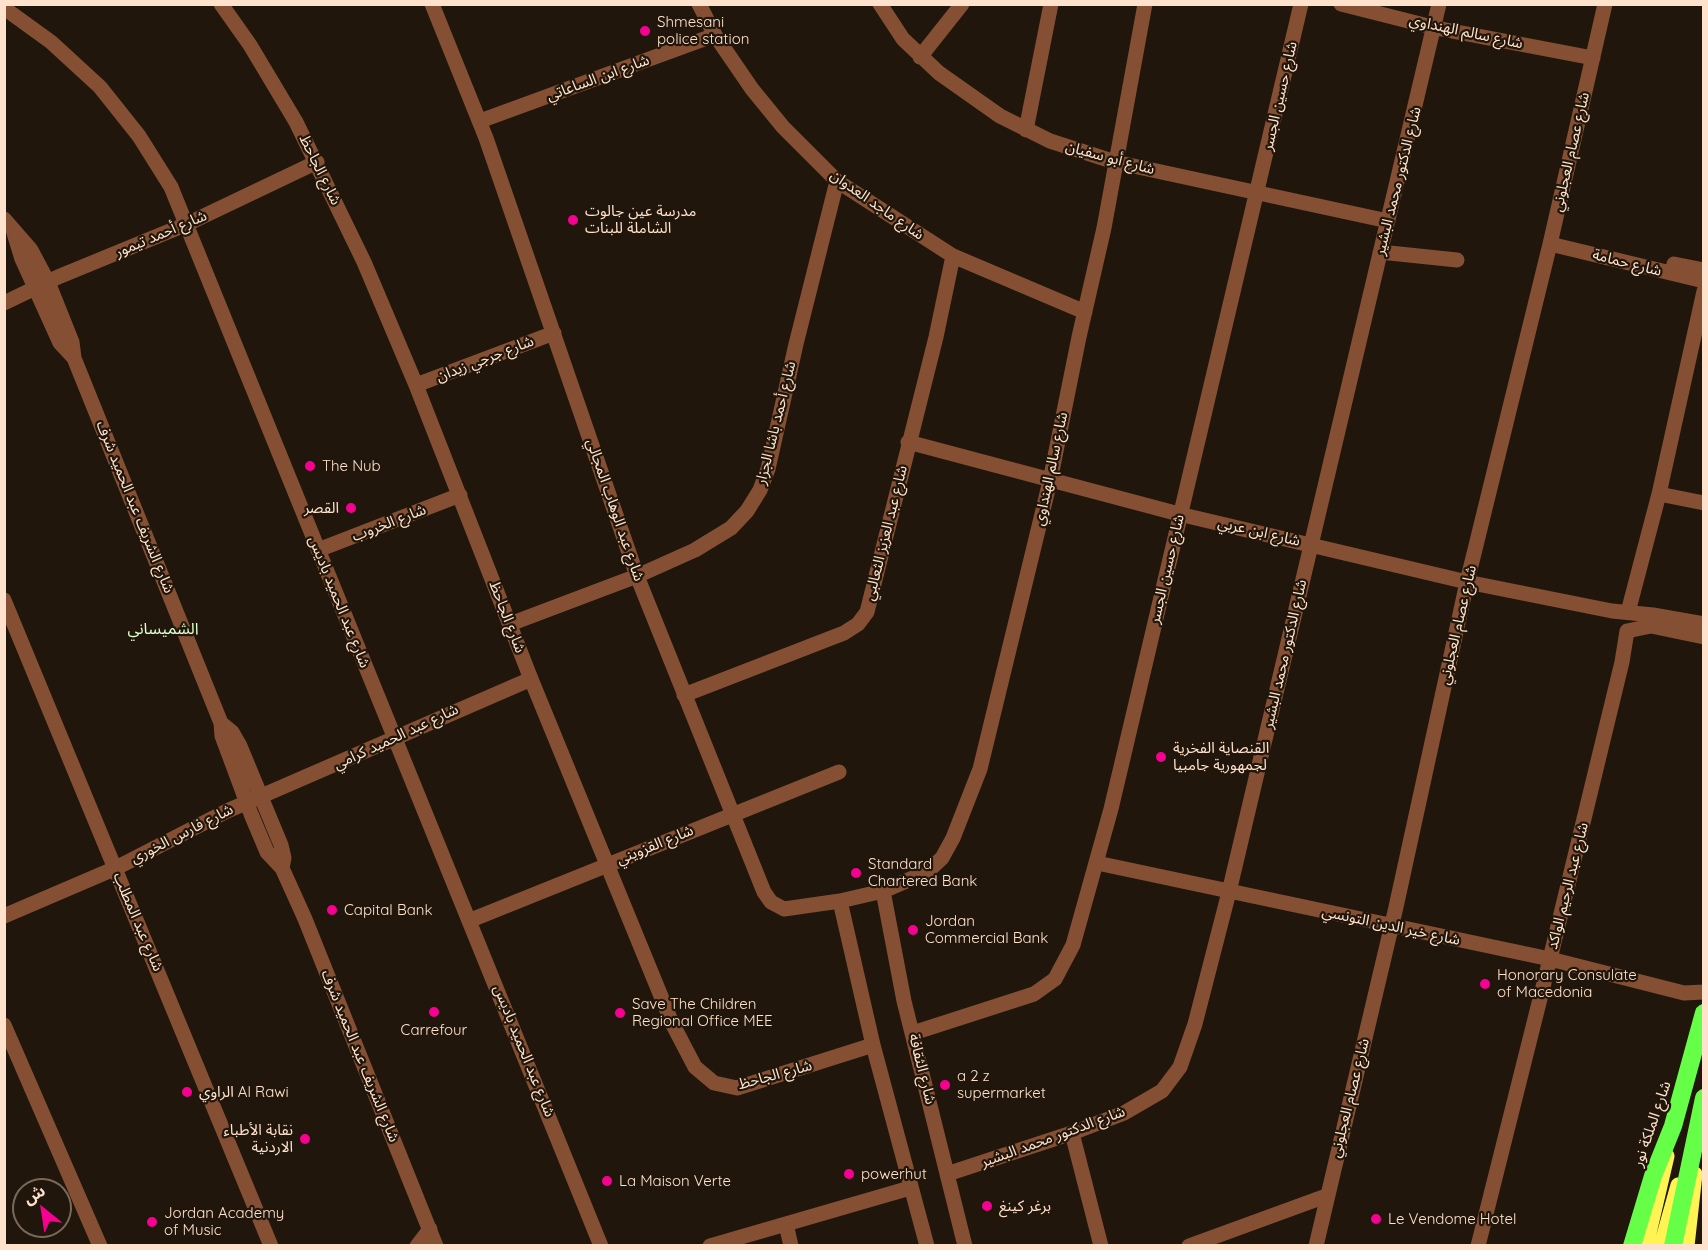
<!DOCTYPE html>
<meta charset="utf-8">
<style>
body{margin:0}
#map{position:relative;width:1708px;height:1250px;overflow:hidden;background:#21160b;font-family:Quicksand,"Noto Sans Arabic",sans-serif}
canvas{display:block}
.frame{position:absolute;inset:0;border:6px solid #ffe2cc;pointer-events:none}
.north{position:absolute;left:12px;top:1178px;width:60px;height:60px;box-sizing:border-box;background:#21160b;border:2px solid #7a6858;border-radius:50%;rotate:330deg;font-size:16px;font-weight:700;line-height:24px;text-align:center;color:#ffe2cc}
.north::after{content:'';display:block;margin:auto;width:21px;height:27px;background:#f70091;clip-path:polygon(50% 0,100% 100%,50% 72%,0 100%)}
</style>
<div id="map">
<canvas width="1708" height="1250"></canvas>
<div class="frame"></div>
<div class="north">ش</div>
</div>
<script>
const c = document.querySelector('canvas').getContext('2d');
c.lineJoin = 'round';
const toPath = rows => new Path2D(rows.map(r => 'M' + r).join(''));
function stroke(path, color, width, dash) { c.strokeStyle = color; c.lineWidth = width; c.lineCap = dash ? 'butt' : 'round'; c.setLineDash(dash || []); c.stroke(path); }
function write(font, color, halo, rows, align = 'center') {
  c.font = font + ' Quicksand,"Noto Sans Arabic",sans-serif'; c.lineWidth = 4.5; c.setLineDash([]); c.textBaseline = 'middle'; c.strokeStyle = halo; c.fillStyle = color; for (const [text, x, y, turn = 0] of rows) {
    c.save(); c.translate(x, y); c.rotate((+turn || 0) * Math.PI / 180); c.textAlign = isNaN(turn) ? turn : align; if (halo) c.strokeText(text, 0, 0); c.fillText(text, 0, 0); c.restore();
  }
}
const minor = toPath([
 [221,4,250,45,296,122,364,262,416,385,531,679,672,1023,695,1067,714,1083,737,1088,873,1045],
 [432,4,486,138,637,576,764,892,771,902,784,909,840,901,883,891,927,872,942,858,953,838,980,769,1050,481,1079,337,1104,228,1145,4],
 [699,4,715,35,752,89,783,127,837,181,953,256,1085,312],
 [880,4,903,39,939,73,1000,116,1050,141,1115,162,1388,221],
 [1341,4,1436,28,1593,58],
 [4,8,51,42,100,87,139,136,171,187,601,1246],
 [920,57,962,4],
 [480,121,715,35],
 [1026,130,1051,4],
 [4,219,31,250,48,282,72,342,74,358,221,723,222,736,251,814,267,852,282,868,305,919,436,1246],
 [14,233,22,259,60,343,74,358],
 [1550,244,1704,281],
 [1380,252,1457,260],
 [1674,264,1704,270],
 [4,303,58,277,187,224,317,162],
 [416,385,554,333],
 [908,442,1179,514,1467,582,1612,611,1653,615,1704,624],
 [1659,494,1704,503],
 [318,550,460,495],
 [4,600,271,1246],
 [1628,612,1659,494,1704,291],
 [510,624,637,576,695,550,731,528,747,511,760,490,768,469,796,344,837,181],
 [1627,631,1651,626,1704,637],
 [684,695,844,633,858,624,867,612,936,337,953,256],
 [221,723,232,732,240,746,281,845,284,858,282,868],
 [1097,863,1550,959,1684,993,1704,992],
 [883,891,904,1001,965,1246],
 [840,901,873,1045,927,1246],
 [4,916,116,868,227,811,531,679],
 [471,920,839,772],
 [4,1025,100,1246],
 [913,1033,1034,994,1055,979,1073,945,1111,809,1301,4],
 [1072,1133,1101,1246],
 [947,1174,1072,1133,1124,1113,1162,1091,1180,1067,1195,1024,1229,892,1439,4],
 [786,1224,791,1246],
 [417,1246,430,1229],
 [710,1246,910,1188],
 [1189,1246,1326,1196],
 [1316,1246,1396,907,1467,582,1550,244,1605,4],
 [1478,1246,1550,959,1622,662,1627,631]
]);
const major = toPath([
 [1646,1246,1667,1156],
 [1661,1246,1678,1185],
 [1687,1246,1695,1174]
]);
const highway = toPath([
 [1632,1246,1653,1176,1673,1126,1704,1013],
 [1673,1246,1704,1098]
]);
const markers = [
 [645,31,6,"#f70091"],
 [573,220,6,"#f70091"],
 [310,466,6,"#f70091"],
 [351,508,6,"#f70091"],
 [1161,757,6,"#f70091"],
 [856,873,6,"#f70091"],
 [332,910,6,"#f70091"],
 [913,930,6,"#f70091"],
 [1485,984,6,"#f70091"],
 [434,1012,6,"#f70091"],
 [620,1013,6,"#f70091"],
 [945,1085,6,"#f70091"],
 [187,1092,6,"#f70091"],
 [305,1139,6,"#f70091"],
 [849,1174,6,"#f70091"],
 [607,1181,6,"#f70091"],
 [987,1206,6,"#f70091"],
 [1376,1219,6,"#f70091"],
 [152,1222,6,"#f70091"]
];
const poiNames = [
 ["Shmesani",657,22],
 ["police station",657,39],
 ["مدرسة عين جالوت",585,211],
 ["الشاملة للبنات",585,228],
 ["The Nub",322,466],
 ["القصر",339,508,"right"],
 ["القنصاية الفخرية",1173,748],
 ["لجمهورية جامبيا",1173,765],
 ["Standard",868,864],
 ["Chartered Bank",868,881],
 ["Capital Bank",344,910],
 ["Jordan",925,921],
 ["Commercial Bank",925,938],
 ["Honorary Consulate",1497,975],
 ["of Macedonia",1497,992],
 ["Save The Children",632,1004],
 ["Regional Office MEE",632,1021],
 ["Carrefour",434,1030,"center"],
 ["a 2 z",957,1076],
 ["supermarket",957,1093],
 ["الراوي Al Rawi",199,1092],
 ["نقابة الأطباء",293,1130,"right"],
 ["الاردنية",293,1147,"right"],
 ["powerhut",861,1174],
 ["La Maison Verte",619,1181],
 ["برغر كينغ",999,1206],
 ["Jordan Academy",164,1213],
 ["of Music",164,1230],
 ["Le Vendome Hotel",1388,1219]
];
const streetNames = [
 ["شارع سالم الهنداوي",1466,32,12],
 ["شارع ابن الساعاتي",598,78,-20],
 ["شارع حسين الجسر",1280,96,-77],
 ["شارع عصام العجلوني",1571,152,-77],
 ["شارع أبو سفيان",1110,158,15],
 ["شارع الجاحظ",320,170,64],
 ["شارع الدكتور محمد البشير",1398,181,-76],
 ["شارع ماجد العدوان",877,205,35],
 ["شارع أحمد تيمور",161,234,-23],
 ["شارع حمامة",1627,263,14],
 ["شارع جرجي زيدان",485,359,-21],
 ["شارع أحمد باشا الجزار",776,423,-76],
 ["شارع سالم الهنداوي",1051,469,-78],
 ["شارع الشريف عبد الحميد شرف",135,507,68],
 ["شارع عبد الوهاب المجالي",615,510,71],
 ["شارع الخروب",389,523,-21],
 ["شارع ابن عربي",1259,532,13],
 ["شارع عبد العزيز الثعالبي",886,533,-76],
 ["شارع حسين الجسر",1167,569,-77],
 ["شارع عبد الحميد باديس",339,602,68],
 ["شارع الجاحظ",507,617,69],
 ["شارع عصام العجلوني",1458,625,-77],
 ["شارع الدكتور محمد البشير",1285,654,-77],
 ["شارع عبد الحميد كرامي",396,737,-25],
 ["شارع فارس الخوري",182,834,-27],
 ["شارع القزويني",655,845,-22],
 ["شارع عبد الرحيم الواكد",1568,886,-76],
 ["شارع عبد المطلب",138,922,67],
 ["شارع خير الدين التونسي",1391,926,12],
 ["شارع عبد الحميد باديس",524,1051,68],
 ["شارع الشريف عبد الحميد شرف",360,1056,68],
 ["شارع الثقافة",922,1069,76],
 ["شارع الجاحظ",775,1075,-15],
 ["شارع عصام العجلوني",1350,1098,-76],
 ["شارع الملكة نور",1652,1124,-71],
 ["شارع الدكتور محمد البشير",1053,1137,-20]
];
const neighbourhoodNames = [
 ["الشميساني",163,629]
];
stroke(minor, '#844f33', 15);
stroke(major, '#fff453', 15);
stroke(highway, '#66ff47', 18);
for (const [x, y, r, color] of markers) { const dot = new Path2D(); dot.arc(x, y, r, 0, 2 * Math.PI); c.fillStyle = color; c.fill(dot); stroke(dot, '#21160b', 2); }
write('15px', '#ffe2cc', '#21160b', poiNames, 'left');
write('15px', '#ffe2cc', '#21160b', streetNames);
write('16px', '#deffce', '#21160b', neighbourhoodNames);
</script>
